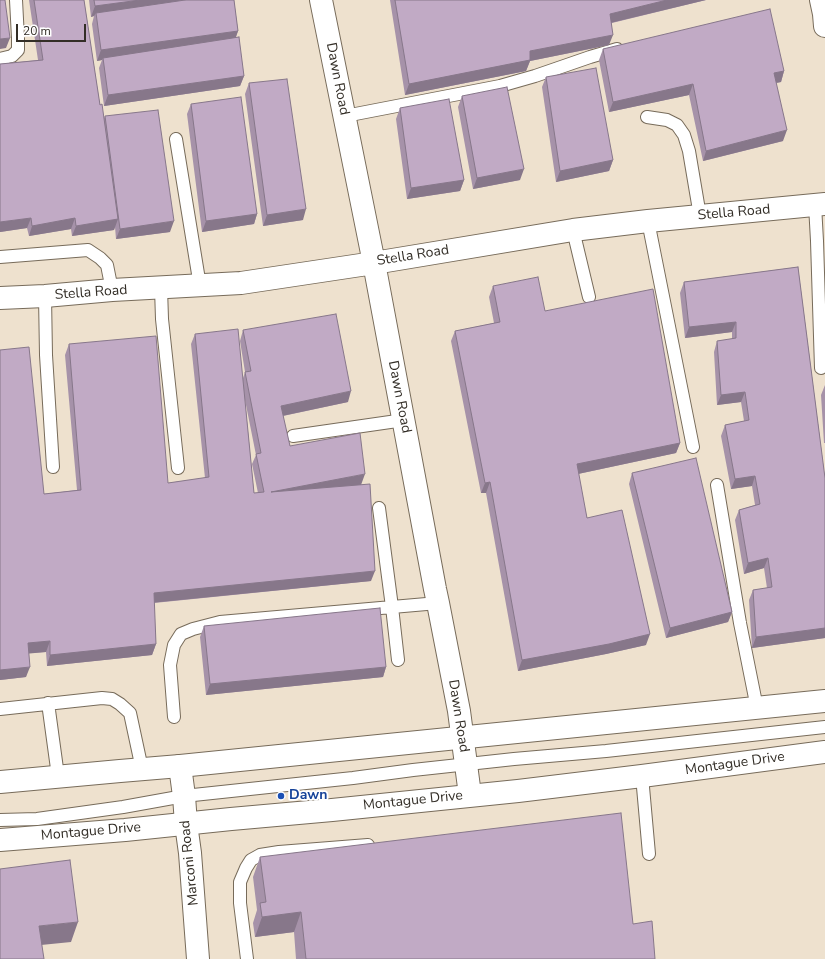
<!DOCTYPE html>
<style>
body{margin:0}
#map{position:relative;width:825px;height:959px;overflow:hidden;background:#eee1ce;font-family:"Nunito Sans",sans-serif}
canvas{display:block}
.scale{position:absolute;left:16px;top:24px;width:70px;height:18px;box-sizing:border-box;border:2px solid #332e27;border-top:0;padding-left:5px;font-size:12px;line-height:14px;white-space:nowrap;color:#332e27;-webkit-text-stroke:3px #fff;paint-order:stroke}
</style>
<div id="map">
<canvas width="825" height="959"></canvas>
<div class="scale">20 m</div>
</div>
<script>
const c = document.querySelector('canvas').getContext('2d');
c.lineJoin = 'round';
const toPath = rows => new Path2D(rows.map(r => 'M' + r).join(''));
function stroke(path, color, width, dash) { c.strokeStyle = color; c.lineWidth = width; c.lineCap = dash ? 'butt' : 'round'; c.setLineDash(dash || []); c.stroke(path); }
function fillPath(path, color) { c.fillStyle = color; c.fill(path, 'evenodd'); }
function write(font, color, halo, rows, align = 'center') {
  c.font = font + ' "Nunito Sans",sans-serif'; c.lineWidth = 3.5; c.setLineDash([]); c.textBaseline = 'middle'; c.strokeStyle = halo; c.fillStyle = color; for (const [text, x, y, turn = 0] of rows) {
    c.save(); c.translate(x, y); c.rotate((+turn || 0) * Math.PI / 180); c.textAlign = isNaN(turn) ? turn : align; if (halo) c.strokeText(text, 0, 0); c.fillText(text, 0, 0); c.restore();
  }
}
const service = toPath([
 [0,59,12,56,18,50,18,38,16,0],
 [345,116,500,86,535,76,590,57,617,49],
 [647,117,667,120,677,125,684,135,689,151,700,216],
 [176,139,200,286],
 [815,205,817,241,821,368],
 [648,221,693,447],
 [573,230,589,297],
 [0,257,88,250,100,258,107,265,112,290],
 [161,288,162,319,178,468],
 [45,296,46,355,53,467],
 [293,436,404,420],
 [717,485,740,623,757,708],
 [379,508,392,607,398,660],
 [48,703,58,776],
 [0,709,102,698,112,699,120,704,130,713,142,769],
 [174,717,170,665,174,645,181,634,193,629,220,622,438,603],
 [642,776,649,854],
 [0,820,37,819,123,807,184,796,353,778,413,770,514,759,606,751,825,727],
 [247,959,240,903,240,882,246,868,251,860,260,855,279,852,368,845]
]);
const minor = toPath([
 [321,0,374,263,435,589,438,603,459,711,470,795],
 [821,0,824,14,825,26],
 [0,298,45,296,112,290,241,283,374,263,573,230,648,221,825,204],
 [180,766,184,796,186,824,190,853,198,959]
]);
const secondary = toPath([
 [0,782,120,771,180,766,825,701],
 [0,840,125,830,231,819,332,810,518,791,642,776,825,752]
]);
const wall = toPath([
 [29,0,84,0,100,105,104,118,105,116,170,232,116,239,115,227,114,230,72,236,71,229,29,236,27,228,0,232,0,64,38,60],
 [89,0,234,0,238,31,236,37,244,76,240,86,104,106,99,68,102,60,97,61,92,24,94,16,91,17],
 [390,0,706,0,612,23,609,45,530,61,526,71,405,95],
 [603,49,784,71,781,82,776,83,783,141,703,161,689,95,609,112,599,60],
 [546,77,613,160,609,171,556,182,542,87],
 [249,83,303,220,263,226,245,94],
 [462,96,520,180,473,189,458,107],
 [191,104,257,214,254,224,202,232,187,114],
 [400,108,464,180,460,191,407,199,396,119],
 [798,267,825,478,825,638,752,648,749,600,753,590,767,588,764,568,744,574,735,520,739,510,755,505,752,486,731,489,721,436,725,425,744,421,741,402,717,405,714,352,717,341,732,339,732,332,685,338,680,293,684,282],
 [493,286,545,311,680,443,676,453,578,474,587,518,646,645,606,654,518,671,486,493,481,493,451,341,455,331,494,323,489,297],
 [243,330,348,402,283,416,290,446,361,484,371,581,154,603,156,644,152,655,47,666,46,652,29,653,26,677,0,680,0,350,44,494,77,490,65,355,69,344,168,483,205,478,191,344,195,334,243,378,245,372,240,341],
 [245,400,256,455,252,464,258,493,254,493],
 [825,385,825,443,824,443,821,395],
 [632,473,732,612,728,622,666,638,629,484],
 [204,626,386,667,383,677,206,695,200,637],
 [260,857,633,924,655,959,296,959,294,932,255,937,253,923,257,910,253,877]
]);
const shadedWall = toPath([
 [140,0,210,0,96,13,94,16,91,17,95,6],
 [667,0,706,0,606,24,610,14],
 [238,31,234,42,103,58,102,60,97,61,101,50],
 [613,35,609,45,530,61,526,71,405,95,409,84,530,51],
 [10,38,6,48,0,49,0,39],
 [784,71,781,82,770,84,774,73],
 [244,76,240,86,104,106,108,95],
 [693,84,689,95,609,112,613,102],
 [787,130,783,141,703,161,706,151],
 [613,160,609,171,556,182,560,171],
 [524,169,520,180,473,189,477,178],
 [464,180,460,191,407,199,411,188],
 [306,209,303,220,263,226,267,215],
 [257,214,254,224,202,232,206,221],
 [31,218,27,228,0,232,0,222],
 [75,218,71,229,29,236,32,226],
 [118,219,114,230,72,236,76,226],
 [174,221,170,232,116,239,120,229],
 [736,322,732,332,685,338,689,327],
 [351,391,348,402,277,417,281,406],
 [745,392,741,402,717,405,721,395],
 [680,443,676,453,573,475,577,464],
 [365,474,361,485,271,492],
 [755,476,752,486,731,489,735,479],
 [490,482,486,493,481,493,485,483],
 [768,558,764,568,744,574,748,563],
 [375,571,371,581,150,603,154,593],
 [732,612,728,622,666,638,670,628],
 [825,628,825,638,752,648,756,637],
 [650,634,646,645,606,654,518,671,522,660],
 [50,641,46,652,24,654,28,643],
 [156,644,152,655,47,666,50,655],
 [30,667,26,677,0,680,0,670],
 [386,667,383,677,206,695,210,684],
 [301,912,294,932,255,937,262,917],
 [78,922,71,942,31,946,39,926]
]);
const building = toPath([
 [0,0,5,0,10,38,0,39,0,0],
 [34,0,84,0,100,105,102,104,118,219,76,226,75,218,32,226,31,218,0,222,0,64,43,60,34,0],
 [94,0,140,0,95,6,94,0],
 [185,0,234,0,238,31,101,50,96,13,185,0],
 [395,0,667,0,610,14,613,35,530,51,530,60,409,84,395,0],
 [770,9,784,71,774,73,787,130,706,151,693,84,613,102,603,49,770,9],
 [239,37,244,76,108,95,103,58,239,37],
 [596,68,613,160,560,171,546,77,596,68],
 [287,79,306,209,267,215,249,83,287,79],
 [507,87,524,169,477,178,462,96,507,87],
 [241,97,257,214,206,221,191,104,241,97],
 [449,99,464,180,411,188,400,108,449,99],
 [158,110,174,221,120,229,105,116,158,110],
 [798,267,825,478,825,628,756,637,753,590,772,587,768,558,748,563,739,510,760,504,755,476,735,479,725,425,749,420,745,392,721,395,717,341,736,338,736,322,689,327,684,282,798,267],
 [538,277,545,311,653,289,680,443,577,464,587,518,622,510,650,634,609,644,522,660,490,482,485,483,455,331,500,322,493,286,538,277],
 [336,314,351,391,281,406,290,446,360,433,365,474,271,492,370,484,375,571,154,593,156,644,50,655,50,641,28,643,30,667,0,670,0,350,29,347,44,494,81,490,69,344,156,336,168,483,209,477,195,334,238,329,254,493,264,492,256,454,261,453,245,372,251,371,243,330,336,314],
 [696,458,732,612,670,628,632,473,696,458],
 [380,608,386,667,210,684,204,626,380,608],
 [621,813,633,924,652,921,655,959,306,959,301,912,262,917,260,903,266,902,260,857,621,813],
 [70,860,78,922,39,926,44,959,0,959,0,869,70,860]
]);
const markers = [
 [281,796,4,"#1a4fb4"]
];
const streetNames = [
 ["Dawn Road",337,79,79],
 ["Stella Road",734,213,-5],
 ["Stella Road",413,256,-9],
 ["Stella Road",91,293,-4],
 ["Dawn Road",399,397,79],
 ["Dawn Road",458,716,81],
 ["Montague Drive",735,764,-8],
 ["Montague Drive",413,801,-6],
 ["Montague Drive",91,832,-5],
 ["Marconi Road",190,863,-96]
];
const transitNames = [
 ["Dawn",289,796]
];
stroke(service, '#776b5a', 14);
stroke(minor, '#776b5a', 24);
stroke(secondary, '#776b5a', 24);
stroke(service, '#fff', 12);
stroke(minor, '#fff', 22);
stroke(secondary, '#fff', 22);
fillPath(wall, '#a692a9');
fillPath(shadedWall, '#87778a');
fillPath(building, '#c1aac5');
stroke(building, '#87778a', 1);
for (const [x, y, r, color] of markers) { const dot = new Path2D(); dot.arc(x, y, r, 0, 2 * Math.PI); c.fillStyle = color; c.fill(dot); stroke(dot, '#fff', 1.5); }
write('14px', '#332e27', '#fff', streetNames);
write('bold 14px', '#164399', '#fff', transitNames, 'left');
</script>
